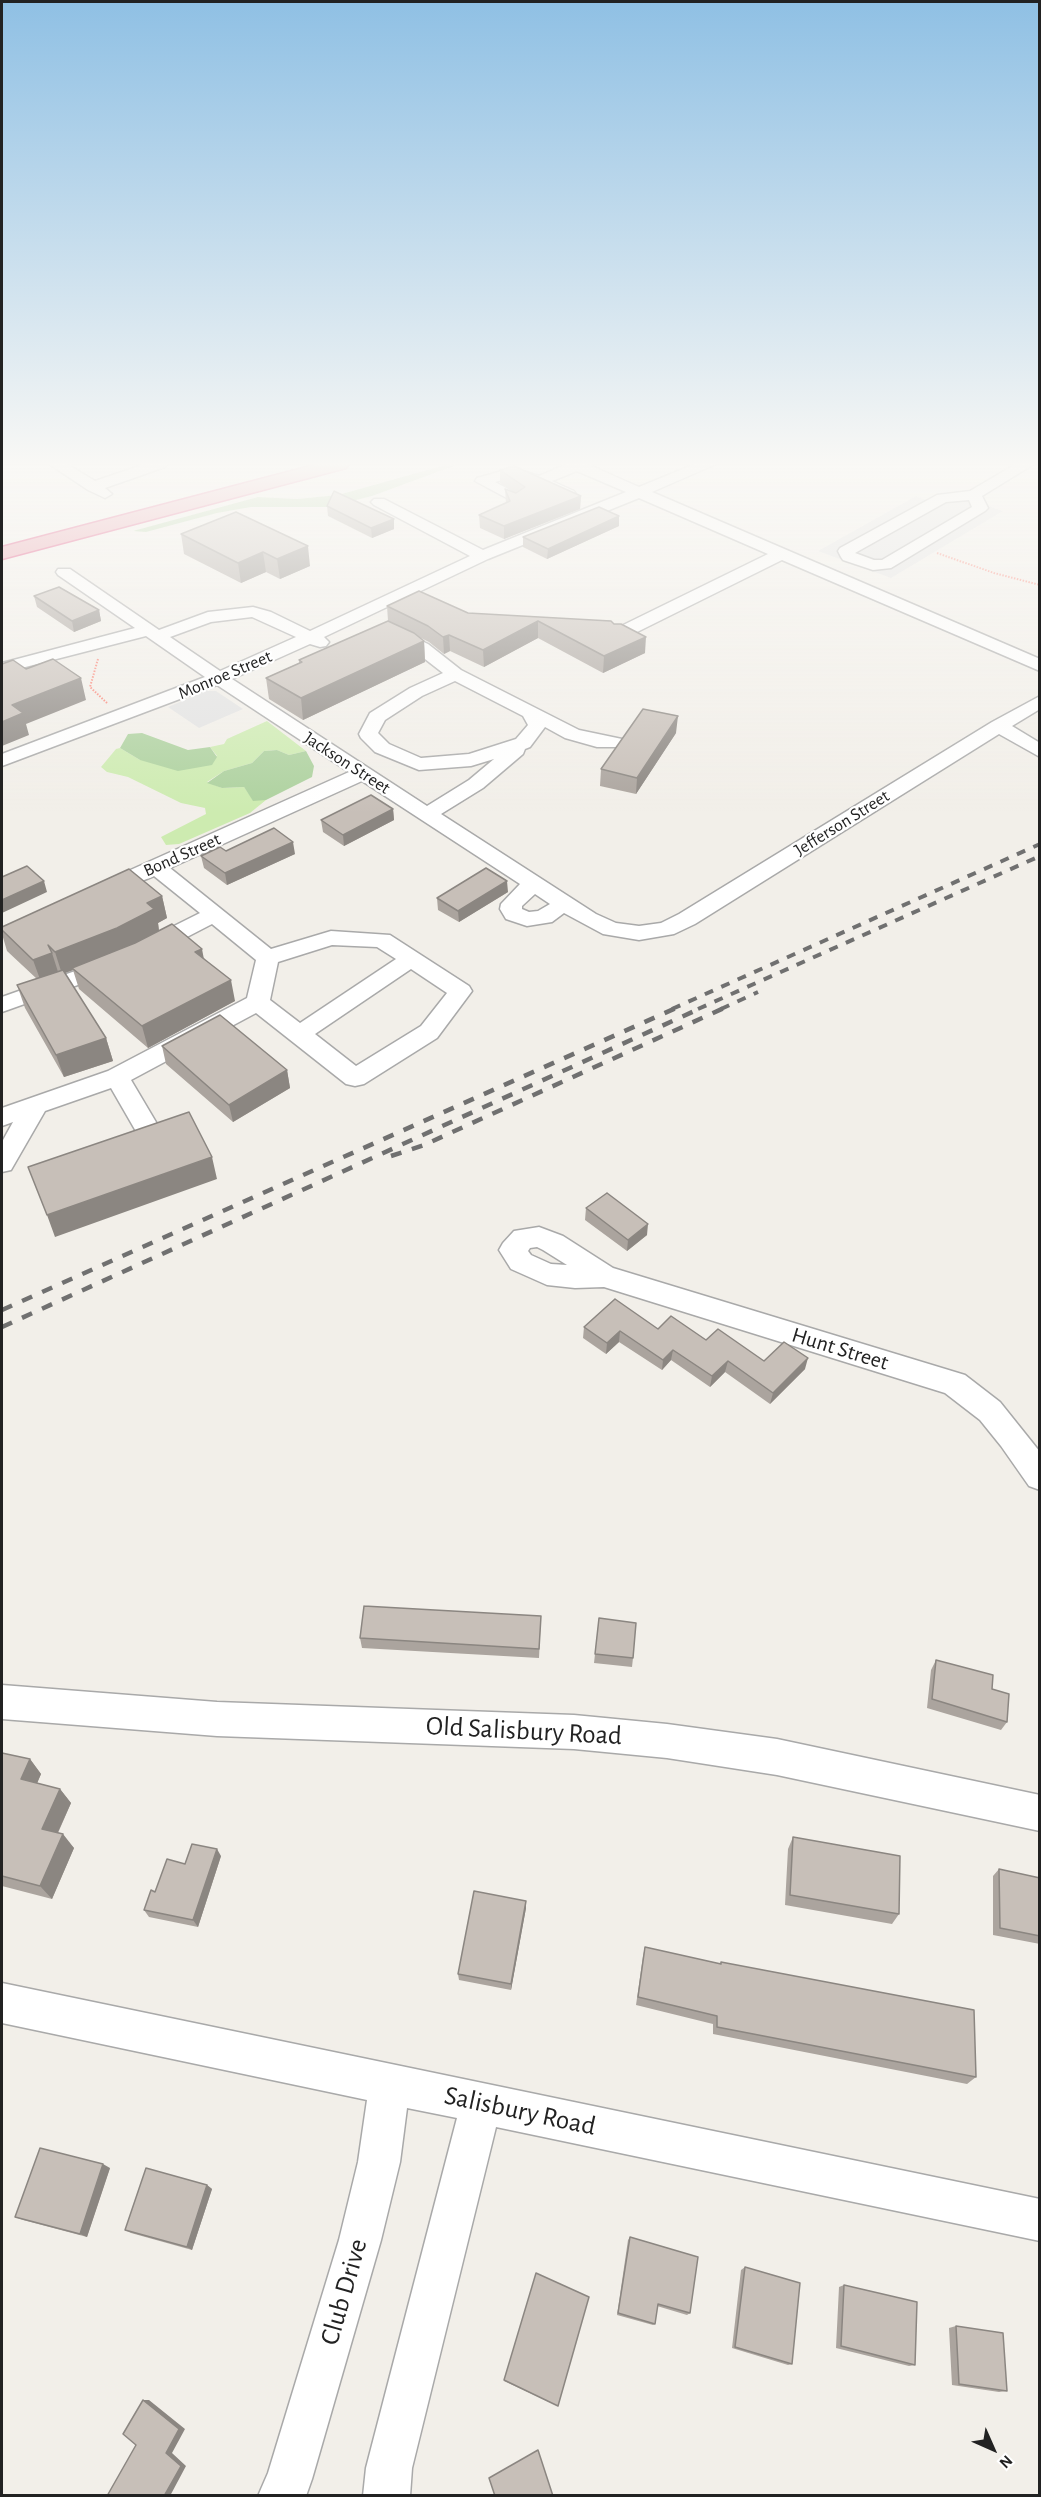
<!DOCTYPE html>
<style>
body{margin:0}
#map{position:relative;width:1041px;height:2497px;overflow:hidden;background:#f2efe9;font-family:"Alegreya Sans",sans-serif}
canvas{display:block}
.frame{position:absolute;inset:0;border:3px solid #222;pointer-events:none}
.north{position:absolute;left:963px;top:2419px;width:60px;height:60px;-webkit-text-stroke:4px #fff;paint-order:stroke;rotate:135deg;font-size:16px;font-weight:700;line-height:24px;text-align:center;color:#222}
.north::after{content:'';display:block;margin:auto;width:21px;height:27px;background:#222;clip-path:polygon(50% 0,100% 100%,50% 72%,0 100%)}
</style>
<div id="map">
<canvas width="1041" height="2497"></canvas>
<div class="frame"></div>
<div class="north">N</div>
</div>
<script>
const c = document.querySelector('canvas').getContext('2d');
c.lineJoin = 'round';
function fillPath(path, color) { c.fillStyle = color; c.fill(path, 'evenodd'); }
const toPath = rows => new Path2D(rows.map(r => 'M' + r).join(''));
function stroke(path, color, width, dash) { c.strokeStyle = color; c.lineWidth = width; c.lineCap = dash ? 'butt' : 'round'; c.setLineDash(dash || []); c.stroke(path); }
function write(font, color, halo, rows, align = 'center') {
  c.font = font + ' "Alegreya Sans",sans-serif'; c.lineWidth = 4.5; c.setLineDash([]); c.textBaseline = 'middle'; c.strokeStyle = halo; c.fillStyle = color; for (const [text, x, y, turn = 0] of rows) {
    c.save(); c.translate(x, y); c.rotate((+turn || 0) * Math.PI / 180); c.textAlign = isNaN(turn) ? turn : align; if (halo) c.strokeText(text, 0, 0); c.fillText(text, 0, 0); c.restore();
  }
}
const grass = toPath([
 [267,721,306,751,289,755,277,750,264,751,252,763,224,771,207,782,222,788,244,787,253,800,266,800,250,813,179,844,166,845,161,837,206,814,205,808,181,803,128,777,107,772,101,767,116,749,120,748,140,760,217,756,210,747,224,744,227,739]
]);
const forest = toPath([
 [449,464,459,464,372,496,328,507,251,507,217,513,146,532,133,531,258,497,297,499,338,495],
 [142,733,188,750,210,747,217,757,212,765,178,771,140,760,120,748,128,734],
 [277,750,289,755,306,751,314,766,312,777,266,800,253,801,244,787,222,788,207,783,224,771,252,763,264,751]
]);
const parking = toPath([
 [953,494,1003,511,891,578,818,551,916,496,937,504],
 [206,691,216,691,243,709,199,728,168,707]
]);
const path = toPath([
 [937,553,994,573,1040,585],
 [98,659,90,687,107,703]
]);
const minor = toPath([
 [49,464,67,464,95,481,145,464,167,464,165,467,105,488,112,494,105,498,88,490,49,464],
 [567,464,587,464,639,487,695,464,716,464,652,492,1040,659,1040,671,782,560,625,638,613,638,610,634,613,630,768,554,639,498,488,559,324,637,329,642,326,646,320,647,310,644,232,679,427,806,469,780,494,759,471,766,419,770,375,752,361,738,359,734,370,713,410,688,443,673,416,652,388,639,385,635,388,631,400,631,428,644,461,670,579,730,622,739,624,743,622,747,597,747,565,738,545,727,530,747,525,749,523,754,483,788,441,814,596,914,616,923,639,926,661,923,679,914,992,722,1040,696,1040,709,1012,726,1040,743,1040,757,999,734,695,924,674,934,639,940,603,934,564,913,552,922,527,926,506,919,500,909,501,904,520,884,362,781,170,868,271,949,331,931,390,935,469,986,472,991,437,1038,364,1084,355,1086,346,1084,256,1013,131,1080,163,1134,159,1140,150,1143,141,1140,111,1088,45,1111,11,1170,2,1172,2,1142,13,1122,2,1126,2,1108,108,1071,247,998,256,960,212,924,158,952,150,954,142,952,139,947,142,942,200,913,154,876,105,896,97,895,94,890,97,885,349,772,217,685,2,766,2,754,205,677,146,636,2,673,2,663,135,628,58,575,56,572,58,569,70,569,159,630,208,612,253,607,271,612,310,631,470,556,374,505,371,502,374,499,384,499,483,550,626,492,577,471,552,481,574,491,576,494,574,497,569,498,513,477,495,482,521,496,523,499,521,502,516,503,475,481,477,478,513,468,539,476,567,464],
 [252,617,296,637,220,671,170,637,211,622,252,617],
 [455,681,523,716,528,725,516,739,469,754,421,758,389,744,378,733,385,720,422,696,455,681],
 [535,894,550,904,538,911,529,912,522,909,522,906,535,894],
 [332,945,377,947,396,959,300,1023,270,1000,278,962,332,945],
 [411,969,447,993,421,1026,356,1066,315,1034,411,969],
 [1016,464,1034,464,982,496,988,508,985,511,891,568,873,570,843,560,841,557,838,551,840,548,937,495,970,491,1016,464],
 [969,500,972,507,882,560,874,560,855,553,946,502,969,500],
 [109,959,117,961,120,966,117,971,2,1012,2,997,109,959],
 [539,1227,563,1236,613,1268,965,1375,1000,1402,1040,1452,1040,1490,1029,1486,1001,1446,980,1420,945,1393,604,1287,575,1288,547,1285,511,1269,499,1250,503,1243,514,1231,539,1227],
 [537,1247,543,1250,567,1265,551,1264,531,1255,528,1251,530,1248,537,1247],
 [2,1685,217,1702,574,1715,667,1724,777,1739,1040,1795,1040,1831,777,1775,667,1758,574,1749,217,1736,2,1719,2,1685],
 [2,1983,1040,2199,1040,2241,496,2127,412,2468,410,2496,363,2496,366,2468,457,2118,407,2108,400,2162,381,2240,312,2479,306,2496,258,2496,268,2473,339,2240,358,2162,367,2100,2,2023,2,1983]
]);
const highway = toPath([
 [318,464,349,464,346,468,2,559,2,547,318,464]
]);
const railFar1 = toPath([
 [672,1009,1040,844],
 [698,1009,1040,856],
 [721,1009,758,992]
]);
const rail = toPath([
 [391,1156,424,1145,724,1008],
 [2,1310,676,1008],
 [2,1327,701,1008]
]);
const wall = toPath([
 [500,470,581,496,580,509,504,539,480,528,479,515,506,503,505,489,514,492,500,483],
 [327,506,394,529,372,538,328,516],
 [236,512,310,566,280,579,266,572,241,583,184,554,181,534],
 [619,516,619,526,547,559,523,547,523,537],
 [34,596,99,610,101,621,74,632,37,607],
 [387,606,468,613,611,621,645,653,603,673,538,638,484,667,450,651,444,654,429,642,419,637,424,641,425,662,303,720,269,699,266,678,299,663,299,660,388,621],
 [676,733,636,794,600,786,601,769],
 [393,809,394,820,344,846,323,832,321,820],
 [295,854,227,885,204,868,201,856],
 [508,892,459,922,438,910,437,898],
 [162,896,167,918,158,923,159,931,204,958,235,1001,148,1048,79,989,73,970,65,973,106,1038,113,1061,64,1077,25,1008,17,985,37,979,7,951,2,934,2,927],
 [162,1046,287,1070,290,1088,233,1122,166,1064],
 [586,1208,647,1235,627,1251,585,1220],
 [584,1327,658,1329,706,1340,764,1361,805,1369,770,1404,725,1372,710,1387,671,1360,662,1370,619,1342,606,1354,583,1338],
 [541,1616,539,1658,362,1648,360,1638],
 [599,1618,633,1658,632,1667,594,1663],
 [936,1660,992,1689,1007,1722,1001,1730,927,1708,931,1670],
 [2,1753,30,1759,41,1774,37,1783,60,1789,71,1803,58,1833,74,1848,52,1899,2,1886],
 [793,1837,899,1914,892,1924,785,1905,788,1849],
 [221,1856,198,1927,149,1917,144,1910,155,1892,185,1864],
 [999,1869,1040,1878,1040,1944,993,1935,993,1876],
 [526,1901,526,1908,511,1990,459,1980,458,1974],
 [645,1947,720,1964,721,1962,976,2077,967,2084,713,2034,713,2024,636,2005,643,1956],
 [110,2168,87,2237,23,2220,15,2217],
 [207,2185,212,2189,192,2250,131,2233,125,2230],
 [630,2237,690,2313,687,2315,657,2306,655,2324,653,2325,617,2315,628,2240],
 [745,2267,792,2364,788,2365,732,2348,741,2270],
 [844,2285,915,2365,909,2366,836,2348,839,2287],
 [956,2326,1007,2391,999,2392,952,2385,949,2328],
 [504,2380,558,2406,504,2381]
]);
const shadedWall = toPath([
 [581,496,580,509,504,539,504,526],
 [619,516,619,526,547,559,548,549],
 [394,519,394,529,372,538,371,528],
 [308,546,310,566,280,579,277,559],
 [263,552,266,572,241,583,238,563],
 [99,610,101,621,74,632,72,621],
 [538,621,538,638,484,667,483,650],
 [449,635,450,651,444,654,443,637],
 [646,637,645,653,603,673,604,656],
 [424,641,425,662,303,720,301,698],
 [81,678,86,700,26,724,29,735,2,746,2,722,12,705],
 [678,716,676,733,636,794,637,778],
 [393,809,394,820,344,846,343,835],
 [293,842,295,854,227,885,225,873],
 [44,881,47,892,2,913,2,900],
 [507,881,508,892,459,922,458,911],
 [162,896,167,918,158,923,159,931,123,950,72,968,73,970,62,974,55,952],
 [202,949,206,970,195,952],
 [52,953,59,975,41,982,33,960],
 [231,980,235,1001,148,1048,142,1026],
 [106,1038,113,1061,64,1077,56,1055],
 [287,1070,290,1088,233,1122,229,1105],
 [212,1157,217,1179,55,1237,47,1215],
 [648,1224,647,1235,627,1251,628,1240],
 [620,1331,619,1342,606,1354,607,1343],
 [673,1350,671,1360,662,1370,663,1360],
 [808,1358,805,1369,770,1404,773,1393],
 [728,1361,725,1372,710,1387,712,1376],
 [30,1759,41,1774,33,1793,21,1779],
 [60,1789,71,1803,53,1843,42,1829],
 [63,1834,74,1848,52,1899,40,1886],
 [217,1849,221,1856,198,1927,193,1920],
 [526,1901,526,1908,511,1990,511,1984],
 [103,2164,110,2168,87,2237,80,2234],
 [207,2185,212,2189,192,2250,187,2247],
 [143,2400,149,2400,185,2429,172,2453,186,2466,170,2496,164,2496,166,2453]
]);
const building = toPath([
 [514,466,581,496,504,526,479,515,510,501,505,489,516,493,525,487,500,470,514,466],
 [334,491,394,519,371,528,327,506,334,491],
 [599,507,619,516,548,549,523,537,599,507],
 [236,512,308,546,277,559,263,552,238,563,181,534,236,512],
 [59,587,99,610,72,621,34,596,59,587],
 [419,591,468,613,611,621,614,624,621,624,646,637,604,656,538,621,483,650,449,635,443,637,428,626,387,606,419,591],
 [388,621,414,633,424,641,301,698,266,678,302,662,299,660,388,621],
 [53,659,81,678,12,705,23,713,2,722,2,664,13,660,26,669,53,659],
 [643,709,678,716,637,778,601,769,643,709],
 [371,795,393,809,343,835,321,820,371,795],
 [274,828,293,842,225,873,201,856,220,847,226,851,274,828],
 [27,866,44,881,2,900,2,877,27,866],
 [486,868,507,881,458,911,437,898,486,868],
 [129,869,162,896,147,903,154,909,117,928,55,952,48,945,52,953,33,960,2,930,2,927,129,869],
 [172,924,202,949,195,952,231,980,142,1026,72,968,135,943,172,924],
 [63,970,106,1038,56,1055,17,985,63,970],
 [220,1015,287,1070,229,1105,162,1046,220,1015],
 [189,1112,212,1157,47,1215,28,1167,189,1112],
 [607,1193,648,1224,628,1240,586,1208,607,1193],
 [615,1299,658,1329,671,1316,706,1340,718,1329,764,1361,784,1342,808,1358,773,1393,728,1361,712,1376,673,1350,663,1360,620,1331,607,1343,584,1327,615,1299],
 [364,1606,541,1616,539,1649,360,1638,364,1606],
 [599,1618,636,1623,633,1658,595,1654,599,1618],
 [936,1660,993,1675,992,1689,1009,1694,1007,1722,932,1699,936,1660],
 [2,1753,30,1759,21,1779,60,1789,42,1829,63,1834,40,1886,2,1876,2,1753],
 [793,1837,900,1856,899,1914,790,1895,793,1837],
 [192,1844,217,1849,193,1920,144,1910,151,1890,155,1892,167,1859,185,1864,192,1844],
 [999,1869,1040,1878,1040,1936,1000,1928,999,1869],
 [474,1891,526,1901,511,1984,458,1974,474,1891],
 [645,1947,721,1964,721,1962,974,2010,976,2077,717,2027,717,2016,638,1997,645,1947],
 [40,2148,103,2164,80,2234,15,2217,40,2148],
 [146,2168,207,2185,187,2247,125,2230,146,2168],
 [630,2237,698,2257,690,2313,658,2304,655,2324,618,2313,630,2237],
 [745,2267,800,2283,792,2364,735,2347,745,2267],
 [536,2273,589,2297,558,2406,504,2380,536,2273],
 [844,2285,917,2302,915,2365,841,2346,844,2285],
 [956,2326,1003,2333,1007,2391,959,2384,956,2326],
 [143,2400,179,2429,166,2453,181,2466,164,2496,107,2496,136,2445,123,2434,143,2400],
 [538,2450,553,2496,495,2496,489,2478,538,2450]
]);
const farStreetnames = [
 ["Monroe Street",225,675,-23],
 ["Jackson Street",347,763,33],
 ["Jefferson Street",842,823,-32],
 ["Bond Street",182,855,-24]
];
const streetNames = [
 ["Hunt Street",840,1349,17]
];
const nearStreetnames = [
 ["Old Salisbury Road",524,1731,3],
 ["Salisbury Road",520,2111,12],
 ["Club Drive",344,2292,-74]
];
fillPath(grass, '#cdebb0');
fillPath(forest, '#add19e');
fillPath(parking, '#e2e2e2');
stroke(minor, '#a9a9a9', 3);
stroke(highway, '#dc2a67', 3);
stroke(path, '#fa8072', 2, [1.5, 1.5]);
fillPath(minor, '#fff');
fillPath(highway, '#e892a2');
stroke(railFar1, '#707070', 4, [9, 9]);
stroke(rail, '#707070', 4.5, [11, 11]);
fillPath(wall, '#aba49e');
fillPath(shadedWall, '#8b8681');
fillPath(building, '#c7bfb8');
stroke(building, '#8b8681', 1.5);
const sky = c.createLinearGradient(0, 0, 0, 814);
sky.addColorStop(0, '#8fc0e4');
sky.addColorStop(0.57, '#f9f8f5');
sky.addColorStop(1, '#f9f8f500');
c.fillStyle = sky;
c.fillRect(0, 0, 1041, 814);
write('18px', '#222', '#fff', farStreetnames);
write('22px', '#222', '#fff', streetNames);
write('27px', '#222', '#fff', nearStreetnames);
</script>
